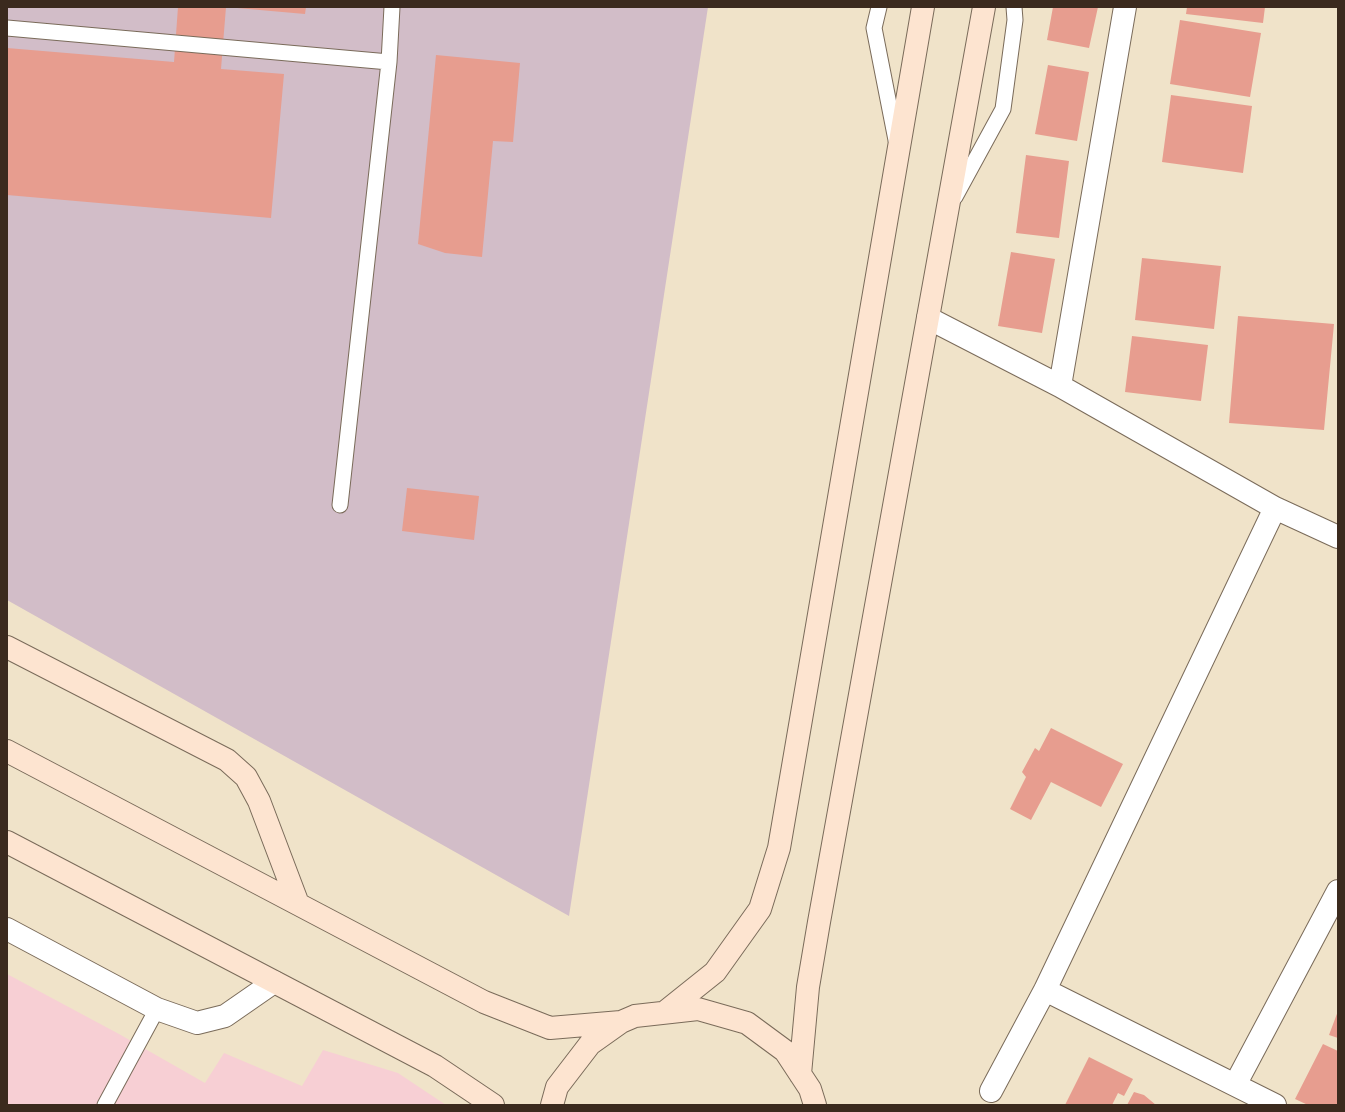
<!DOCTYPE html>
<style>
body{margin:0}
#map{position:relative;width:1345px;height:1112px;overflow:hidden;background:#f0e3c9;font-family:Sriracha,sans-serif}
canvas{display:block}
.frame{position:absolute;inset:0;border:8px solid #3b2a1e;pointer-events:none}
</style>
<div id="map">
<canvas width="1345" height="1112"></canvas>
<div class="frame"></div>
</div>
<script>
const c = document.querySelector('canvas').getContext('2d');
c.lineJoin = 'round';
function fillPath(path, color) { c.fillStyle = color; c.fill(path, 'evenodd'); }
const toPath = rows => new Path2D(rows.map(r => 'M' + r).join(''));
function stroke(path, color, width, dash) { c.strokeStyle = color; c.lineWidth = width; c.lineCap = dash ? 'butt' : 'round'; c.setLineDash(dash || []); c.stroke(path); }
const built = toPath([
 [7,974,119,1034,205,1083,224,1053,302,1086,323,1050,398,1073,446,1105,7,1105]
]);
const industrial = toPath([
 [7,7,708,7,569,916,7,600]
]);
const building = toPath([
 [178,7,226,7,221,69,284,74,271,218,7,195,7,48,174,62],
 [237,7,306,7,305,14,237,8],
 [1053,7,1098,7,1089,48,1047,40],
 [1187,7,1265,7,1263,23,1186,14],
 [1180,20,1261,33,1250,97,1170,84],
 [436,55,520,63,513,142,493,141,482,257,445,253,418,244],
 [1048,65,1089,72,1077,141,1035,134],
 [1171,95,1252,106,1243,173,1162,162],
 [1026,155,1069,161,1059,238,1016,233],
 [1011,252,1055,259,1042,333,998,326],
 [1142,258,1221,266,1214,329,1135,320],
 [1238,316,1334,324,1324,430,1229,423],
 [1132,336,1208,345,1201,401,1125,392],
 [407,488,479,496,474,540,402,531],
 [1051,728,1123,764,1101,807,1051,782,1031,820,1010,809,1026,777,1022,772,1035,748,1039,751],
 [1338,1011,1338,1038,1329,1035],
 [1323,1044,1338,1051,1338,1105,1308,1105,1295,1099],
 [1089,1057,1133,1079,1124,1096,1118,1093,1112,1105,1065,1105],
 [1134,1092,1144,1095,1156,1105,1127,1105]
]);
const lane = toPath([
 [879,7,874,28,896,140],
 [7,28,389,62],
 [955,197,1003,109,1015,20,1014,7],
 [340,505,389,62,392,7],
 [105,1105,157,1009]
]);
const street = toPath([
 [928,318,1060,386,1275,508,1338,537],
 [1060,386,1125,7],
 [7,929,157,1009,197,1023,225,1016,274,982],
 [1045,990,1275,1105],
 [1235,1085,1338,891],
 [991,1091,1045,990,1275,508]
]);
const secondary = toPath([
 [7,647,227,760,246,777,259,801,298,904],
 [7,751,484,1002,550,1028,621,1022],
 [7,842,435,1066,493,1105],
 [665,1012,715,972,760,909,779,848,923,7],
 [800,1074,808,987,819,922,984,7],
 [552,1105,557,1087,590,1044,621,1022,635,1016,698,1009,747,1023,785,1051,810,1089,815,1105]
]);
fillPath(built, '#f7cfd4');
fillPath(industrial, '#d2bdc8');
fillPath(building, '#e79d8f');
stroke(lane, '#7a6b5a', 17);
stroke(street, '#7a6b5a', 24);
stroke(secondary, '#7a6b5a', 24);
stroke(lane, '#fff', 15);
stroke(street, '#fff', 22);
stroke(secondary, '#fde4d0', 22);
</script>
